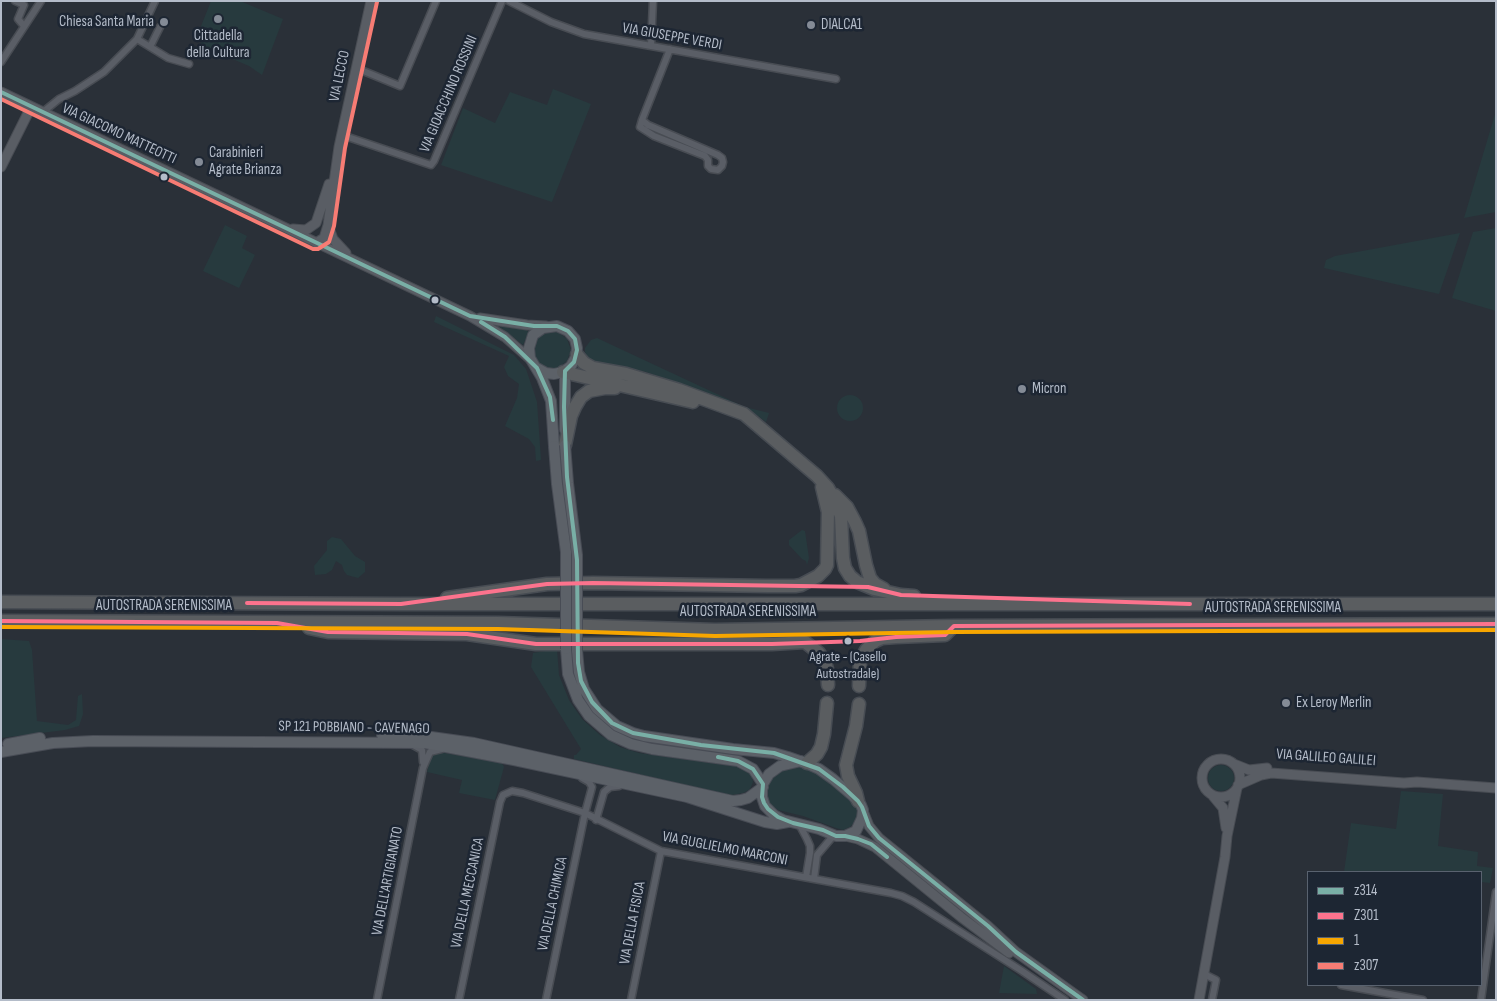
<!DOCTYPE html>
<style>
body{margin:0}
#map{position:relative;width:1497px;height:1001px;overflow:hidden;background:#2a3038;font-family:"Sofia Sans Condensed",sans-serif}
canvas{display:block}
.frame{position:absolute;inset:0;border:2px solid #b4bcc9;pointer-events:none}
.legend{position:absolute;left:1307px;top:871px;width:175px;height:115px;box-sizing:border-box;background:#1d2633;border:1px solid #59626f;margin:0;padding:6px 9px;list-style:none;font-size:15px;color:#b4bcc9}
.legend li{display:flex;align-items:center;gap:10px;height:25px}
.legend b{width:25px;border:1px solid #59626f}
</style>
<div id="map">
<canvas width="1497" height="1001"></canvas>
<div class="frame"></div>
<ul class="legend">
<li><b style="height:6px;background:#79afa6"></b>z314</li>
<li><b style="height:6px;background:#fc738d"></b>Z301</li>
<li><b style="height:6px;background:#f7a600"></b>1</li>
<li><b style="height:6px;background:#f77c74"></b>z307</li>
</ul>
</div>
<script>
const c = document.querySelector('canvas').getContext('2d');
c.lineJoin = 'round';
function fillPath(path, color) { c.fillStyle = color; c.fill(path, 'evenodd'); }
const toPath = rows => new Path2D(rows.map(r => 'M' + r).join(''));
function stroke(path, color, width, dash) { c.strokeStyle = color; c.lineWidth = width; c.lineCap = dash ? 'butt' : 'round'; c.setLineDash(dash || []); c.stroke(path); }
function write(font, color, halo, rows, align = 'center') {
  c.font = font + ' "Sofia Sans Condensed",sans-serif'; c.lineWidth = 5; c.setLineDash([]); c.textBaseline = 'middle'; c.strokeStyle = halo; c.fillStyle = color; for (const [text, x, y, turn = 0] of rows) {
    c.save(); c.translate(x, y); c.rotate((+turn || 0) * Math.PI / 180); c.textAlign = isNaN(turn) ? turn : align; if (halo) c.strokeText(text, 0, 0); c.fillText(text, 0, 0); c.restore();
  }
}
const green = toPath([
 [211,1,240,1,283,19,262,75,249,66,200,45,202,39,197,36],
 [553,89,591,104,552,202,441,165,463,108,495,123,510,92,547,105],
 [1496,111,1496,212,1464,218],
 [225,225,247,236,242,248,255,255,239,288,203,271],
 [1496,228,1496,311,1452,298,1473,232],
 [1460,233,1439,294,1324,268,1326,260,1335,256],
 [436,316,514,355,526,369,537,402,541,460,536,461,535,447,529,439,505,426,517,398,519,384,508,376,504,367,509,356,434,322],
 [497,325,526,330,529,332,523,345],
 [552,331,558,332,567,339,571,350,567,361,558,368,552,369,546,368,540,364,536,359,534,353,534,347,536,341,540,336],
 [597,338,734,402,745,407,769,413,766,422,751,411,684,385,646,372,595,363,588,359,585,352,585,348,591,340],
 '837 408a13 13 0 1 1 26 0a13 13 0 1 1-26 0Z',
 [802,530,805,531,809,558,807,565,806,561,802,559,789,545,789,540],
 [332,537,341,539,355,556,365,562,365,572,358,578,347,575,344,571,342,565,336,561,332,570,326,574,315,575,314,566,327,550,327,541],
 [1,639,29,641,32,650,37,721,68,725,76,720,78,696,82,694,83,714,79,726,65,730,1,738],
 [557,649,559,675,569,700,582,719,600,735,620,747,639,753,740,767,747,770,752,776,753,782,751,787,749,790,743,793,732,795,723,794,574,759,574,755,576,755,581,749,531,667,533,653],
 [439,752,502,763,504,767,495,800,459,793,462,780,427,772,431,756],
 '1208 778a13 13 0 1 1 26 0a13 13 0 1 1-26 0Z',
 [797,766,803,767,812,771,831,782,856,805,858,810,858,816,855,822,850,827,843,830,836,828,803,816,778,810,771,805,767,797,766,788,770,780,777,773,786,768],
 [1401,791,1443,794,1438,846,1478,852,1477,866,1493,868,1490,883,1481,882,1481,872,1344,872,1351,823,1396,829],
 [1004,966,1036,989,1037,994,999,993]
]);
const street = toPath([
 [15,1,24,5,18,19,24,26],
 [509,1,551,22,584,34,836,79],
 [137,39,168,58,189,64],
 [651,45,653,1],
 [150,47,160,27],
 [1,62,41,1],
 [356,68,400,86,436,1],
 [43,112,59,99,75,91,104,72,137,39,155,1],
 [642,120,648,125,718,155,722,158,723,162,722,166,718,170,711,169,708,166,708,160,705,156,654,136,640,127,642,120],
 [642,120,670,49],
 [342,135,431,165,434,161,502,1],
 [413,745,422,750,423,762],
 [596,820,604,792,610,787,619,786],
 [799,824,807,839,810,846,810,853,806,877],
 [814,879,817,855,834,835],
 [1204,974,1216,980,1212,1000],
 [1341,985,1423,1000],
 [377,1000,423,768,430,752,442,749],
 [459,1000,500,802,503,795,512,791,523,793,585,813,661,851,891,893,902,896,914,902,1022,971,1065,1000],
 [546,1000,585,813,591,791,592,787,589,782,582,778],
 [631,1000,661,851],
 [1481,1000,1496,892]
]);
const secondary = toPath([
 [1,92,470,316,505,337,531,360],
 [1,167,31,107],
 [328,225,333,239,346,253],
 [293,229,306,230,316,223,329,184],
 [316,243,324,238,328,225,339,147,371,1],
 [480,318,527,325,546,326],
 '1202 778a19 19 0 1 1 38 0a19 19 0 1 1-38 0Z',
 [1234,764,1249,770,1267,768],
 [1238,785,1261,775,1271,773,1404,783,1417,782,1496,788],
 [1213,796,1223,808,1226,828],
 [863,811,869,826,879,838,988,926,1016,952,1083,1000],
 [845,836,858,839,875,847,961,917,1009,953],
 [1199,1000,1225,857,1227,836,1237,788]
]);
const primary = toPath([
 [537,368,546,373,554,374,563,372,571,366,576,357,577,348,575,339,568,331,557,326,543,328,533,335,529,348,530,358,542,378,551,401,554,446],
 [565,371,565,430],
 [566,649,568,674,578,700,589,716,611,735,631,744,652,749,738,761,753,769,763,784],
 [577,650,579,672,584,689,597,709,617,726,633,733,644,736,733,749,774,753,788,757,808,764,819,769,833,779,853,796,861,805,863,810,862,818,856,831,845,836,836,836,819,829,783,820,774,815,765,806,762,797,762,790,763,784,769,774,780,766,801,761],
 [382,735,424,736,474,743,733,801,741,800,748,798,763,787],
 [8,744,40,738],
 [1,752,53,743,93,741,425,743,514,760,687,797,765,822,777,824,788,822]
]);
const highway = toPath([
 [577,355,584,363,593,368,626,374,679,390,744,414,817,476,828,488,835,501,841,516,843,558,845,568,850,576,857,582,874,589,901,595,914,596],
 [563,372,693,402],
 [565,445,571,416,575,407,581,397,589,391,605,388,615,388],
 [835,495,847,507,855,522,859,531,866,565,870,578,875,584,884,589],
 [447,598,547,584,593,583,767,586,795,586,801,585,818,576,825,569,827,565,828,512,822,487],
 [1,602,401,604,1496,604],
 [1,621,498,623,715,630,954,626,1496,624],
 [309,628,328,632,467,634,536,644,772,644,805,642,819,653,825,662,827,669,828,685],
 [859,686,860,661,866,650,875,641,882,638,896,637,945,635,954,626],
 [807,763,817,754,821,747,824,734,827,703],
 [858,801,856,793,848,776,846,765,856,726,859,704]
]);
const primaryBridge = toPath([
 [565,445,568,483,577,555,577,650],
 [554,446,557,484,566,552,566,649]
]);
const bus1 = toPath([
 [1,92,470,316,534,326,557,326,568,331,575,339,577,350,574,362,565,371,564,407,567,477,577,560,578,663,581,681,592,702,612,723,633,733,701,745,774,753,819,769,843,787,858,801,862,807,869,826,879,838,988,926,1016,952,1083,1000],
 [481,322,505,337,537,368,550,397,553,420],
 [718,757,738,761,753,769,763,784,762,797,764,803,768,809,778,817,793,823,823,830,836,836,845,836,858,839,871,844,887,857]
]);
const bus2 = toPath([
 [247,603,401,604,547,584,593,583,868,587,901,595,1190,604],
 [1,621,277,623,328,632,467,634,536,644,772,644,860,641,896,637,945,635,954,626,1496,624]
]);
const bus3 = toPath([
 [1,627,498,629,715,636,954,632,1496,630]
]);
const bus4 = toPath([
 [1,99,313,249,318,249,329,242,334,226,345,148,377,2]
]);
const markers = [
 [218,19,5,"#848b96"],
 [164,22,5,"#848b96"],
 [811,25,5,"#848b96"],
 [199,162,5,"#848b96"],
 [164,177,4.5,"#b4bcc9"],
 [435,300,4.5,"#b4bcc9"],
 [1022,389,5,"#848b96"],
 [848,641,4.5,"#b4bcc9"],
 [1286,703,5,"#848b96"]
];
const busNames = [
 ["Agrate - (Casello",848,657],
 ["Autostradale)",848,674]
];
const poiNames = [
 ["Chiesa Santa Maria",154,22,"right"],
 ["DIALCA1",821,25],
 ["Cittadella",218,36,"center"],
 ["della Cultura",218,53,"center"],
 ["Carabinieri",209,153],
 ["Agrate Brianza",209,170],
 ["Micron",1032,389],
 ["Ex Leroy Merlin",1296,703]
];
const streetNames = [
 ["VIA GIUSEPPE VERDI",672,37,10],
 ["VIA LECCO",340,76,-78],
 ["VIA GIOACCHINO ROSSINI",449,94,-67],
 ["VIA GIACOMO MATTEOTTI",119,134,25],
 ["AUTOSTRADA SERENISSIMA",164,606],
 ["AUTOSTRADA SERENISSIMA",1273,608],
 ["AUTOSTRADA SERENISSIMA",748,612],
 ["SP 121 POBBIANO - CAVENAGO",354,728,1],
 ["VIA GALILEO GALILEI",1326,758,4],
 ["VIA GUGLIELMO MARCONI",725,849,11],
 ["VIA DELL'ARTIGIANATO",388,881,-79],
 ["VIA DELLA MECCANICA",468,893,-78],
 ["VIA DELLA CHIMICA",553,904,-78],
 ["VIA DELLA FISICA",633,923,-79]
];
fillPath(green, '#273a3e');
stroke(street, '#484c53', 9);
stroke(secondary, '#484c53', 11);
stroke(primary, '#484c55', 12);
stroke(highway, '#474c53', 15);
stroke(street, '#5a5e66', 6);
stroke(secondary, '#595d64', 9);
stroke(primary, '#5c6168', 10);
stroke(highway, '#5a5d60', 12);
stroke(primaryBridge, '#484c55', 12, []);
stroke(primaryBridge, '#5c6168', 10);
stroke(bus1, '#79afa6', 4);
stroke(bus2, '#fc738d', 4);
stroke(bus3, '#f7a600', 4);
stroke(bus4, '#f77c74', 4);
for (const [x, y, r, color] of markers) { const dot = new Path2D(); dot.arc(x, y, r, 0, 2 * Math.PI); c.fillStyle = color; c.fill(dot); stroke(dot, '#1d2633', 2); }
write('14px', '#b4bcc9', '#1d2633', busNames);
write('15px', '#b4bcc9', '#1d2633', poiNames, 'left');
write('15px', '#b4bcc9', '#1d2633', streetNames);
</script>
